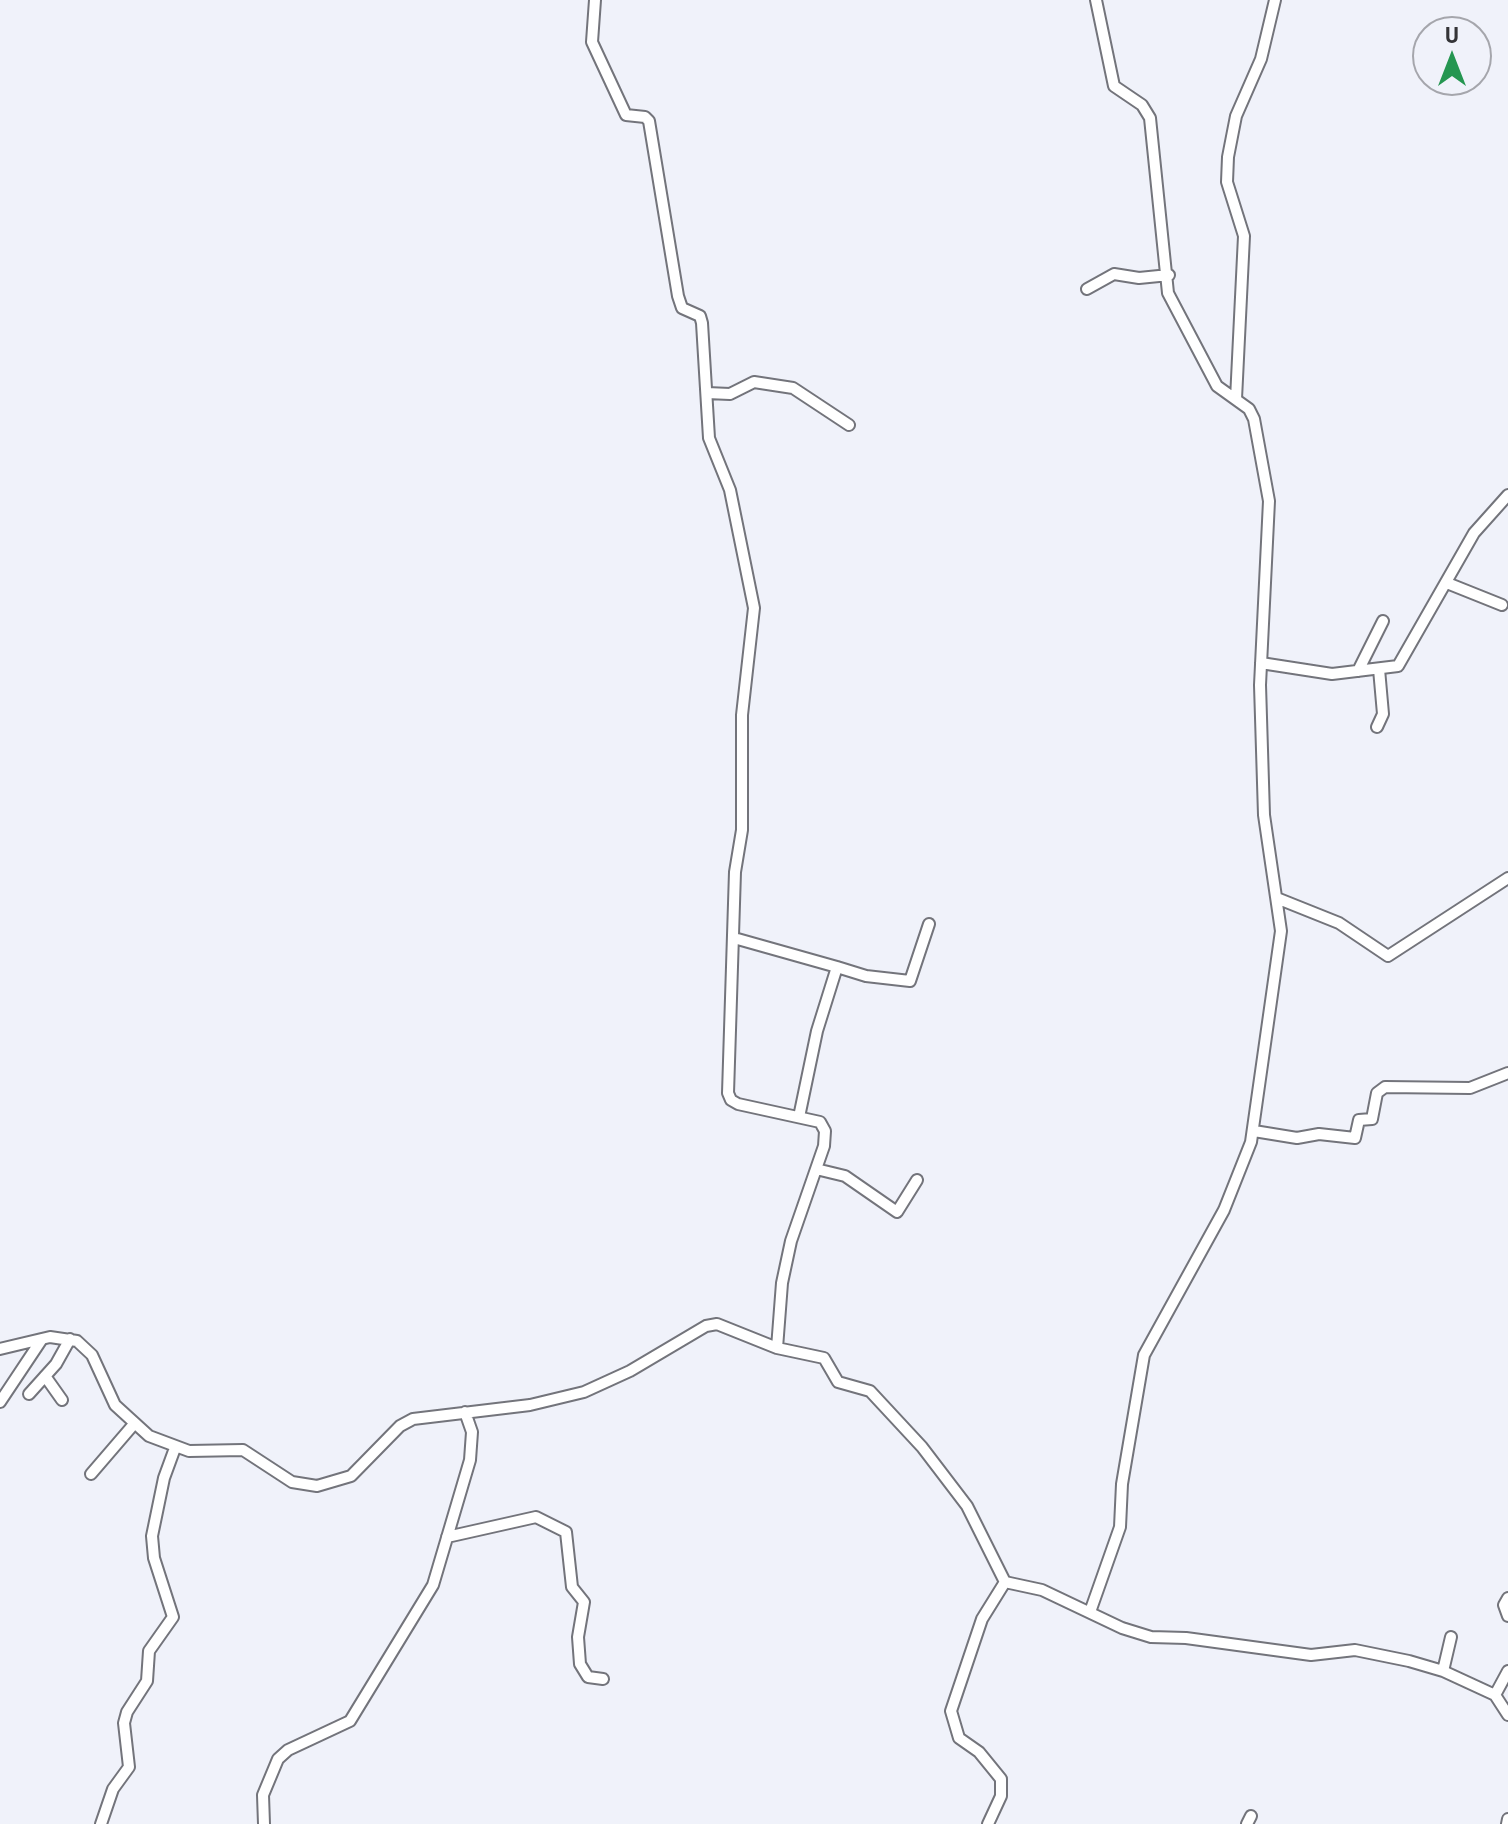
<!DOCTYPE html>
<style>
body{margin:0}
#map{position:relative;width:1508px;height:1824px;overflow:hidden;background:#f0f2fa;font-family:Barlow,sans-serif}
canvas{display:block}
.north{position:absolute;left:1412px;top:16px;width:80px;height:80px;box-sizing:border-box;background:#f0f2fa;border:2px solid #a5a6ac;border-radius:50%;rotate:0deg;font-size:22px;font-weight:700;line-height:32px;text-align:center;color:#343437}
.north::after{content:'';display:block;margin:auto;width:28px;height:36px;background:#259651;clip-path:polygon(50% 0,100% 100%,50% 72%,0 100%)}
</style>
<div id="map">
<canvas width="1508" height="1824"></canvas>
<div class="north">U</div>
</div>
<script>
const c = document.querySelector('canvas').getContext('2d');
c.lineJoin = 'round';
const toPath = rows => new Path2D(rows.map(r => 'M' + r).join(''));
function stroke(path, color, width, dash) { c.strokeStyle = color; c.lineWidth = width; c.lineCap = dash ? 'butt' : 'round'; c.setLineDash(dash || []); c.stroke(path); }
const minor = toPath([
 [595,0,592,42,626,115,645,117,649,121,678,296,682,308,700,316,702,323,709,438,730,490,754,608,742,715,742,830,735,872,728,1093,731,1100,738,1104,820,1122,825,1131,824,1146,791,1241,782,1283,777,1348],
 [1087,289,1114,274,1139,278,1169,275],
 [707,393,730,394,754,382,793,388,849,425],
 [1236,399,1244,236,1227,182,1228,157,1236,116,1261,59,1275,0],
 [1447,583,1502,605],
 [1261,663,1332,674,1398,666,1474,533,1508,495],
 [1358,671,1383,621],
 [1377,727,1383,714,1379,669],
 [1279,899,1339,923,1388,956,1508,878],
 [734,938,837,967],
 [799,1117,817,1031,837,967,866,976,910,981,929,924],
 [1254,1131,1297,1138,1319,1134,1355,1138,1359,1120,1372,1119,1377,1093,1385,1087,1470,1088,1508,1073],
 [816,1169,845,1176,897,1212,917,1180],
 [0,1349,50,1337,77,1341,92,1355,115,1405,149,1436,189,1451,243,1450,292,1482,317,1486,351,1476,400,1426,413,1419,530,1405,584,1392,630,1371,706,1326,717,1324,777,1348,824,1358,838,1382,870,1391,922,1447,967,1506,1005,1582,1042,1590,1122,1628,1151,1637,1186,1638,1311,1655,1355,1650,1409,1661,1443,1671,1495,1695,1508,1715],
 [45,1376,62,1400],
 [29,1394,56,1364,70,1339],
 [0,1402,42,1339],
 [91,1474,134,1424],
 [447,1537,536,1517,566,1532,572,1587,584,1602,578,1637,580,1664,588,1677,603,1679],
 [1508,1598,1504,1605,1508,1616],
 [1090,1612,1120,1527,1122,1484,1144,1355,1224,1210,1251,1142,1281,931,1264,815,1260,685,1269,501,1254,419,1249,409,1217,386,1168,293,1150,118,1142,105,1114,86,1096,0],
 [1443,1671,1451,1637],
 [1495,1695,1508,1671],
 [101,1824,113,1789,129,1767,124,1723,127,1712,147,1681,149,1651,173,1617,154,1558,152,1536,164,1478,175,1448],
 [264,1824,263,1795,278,1759,288,1750,350,1721,433,1585,470,1460,472,1432,465,1412],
 [988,1824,1001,1796,1001,1779,979,1752,959,1738,951,1711,982,1619,1005,1582],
 [1247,1824,1251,1816],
 [1507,1824,1508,1819]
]);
stroke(minor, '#73747b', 14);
stroke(minor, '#fff', 10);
</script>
